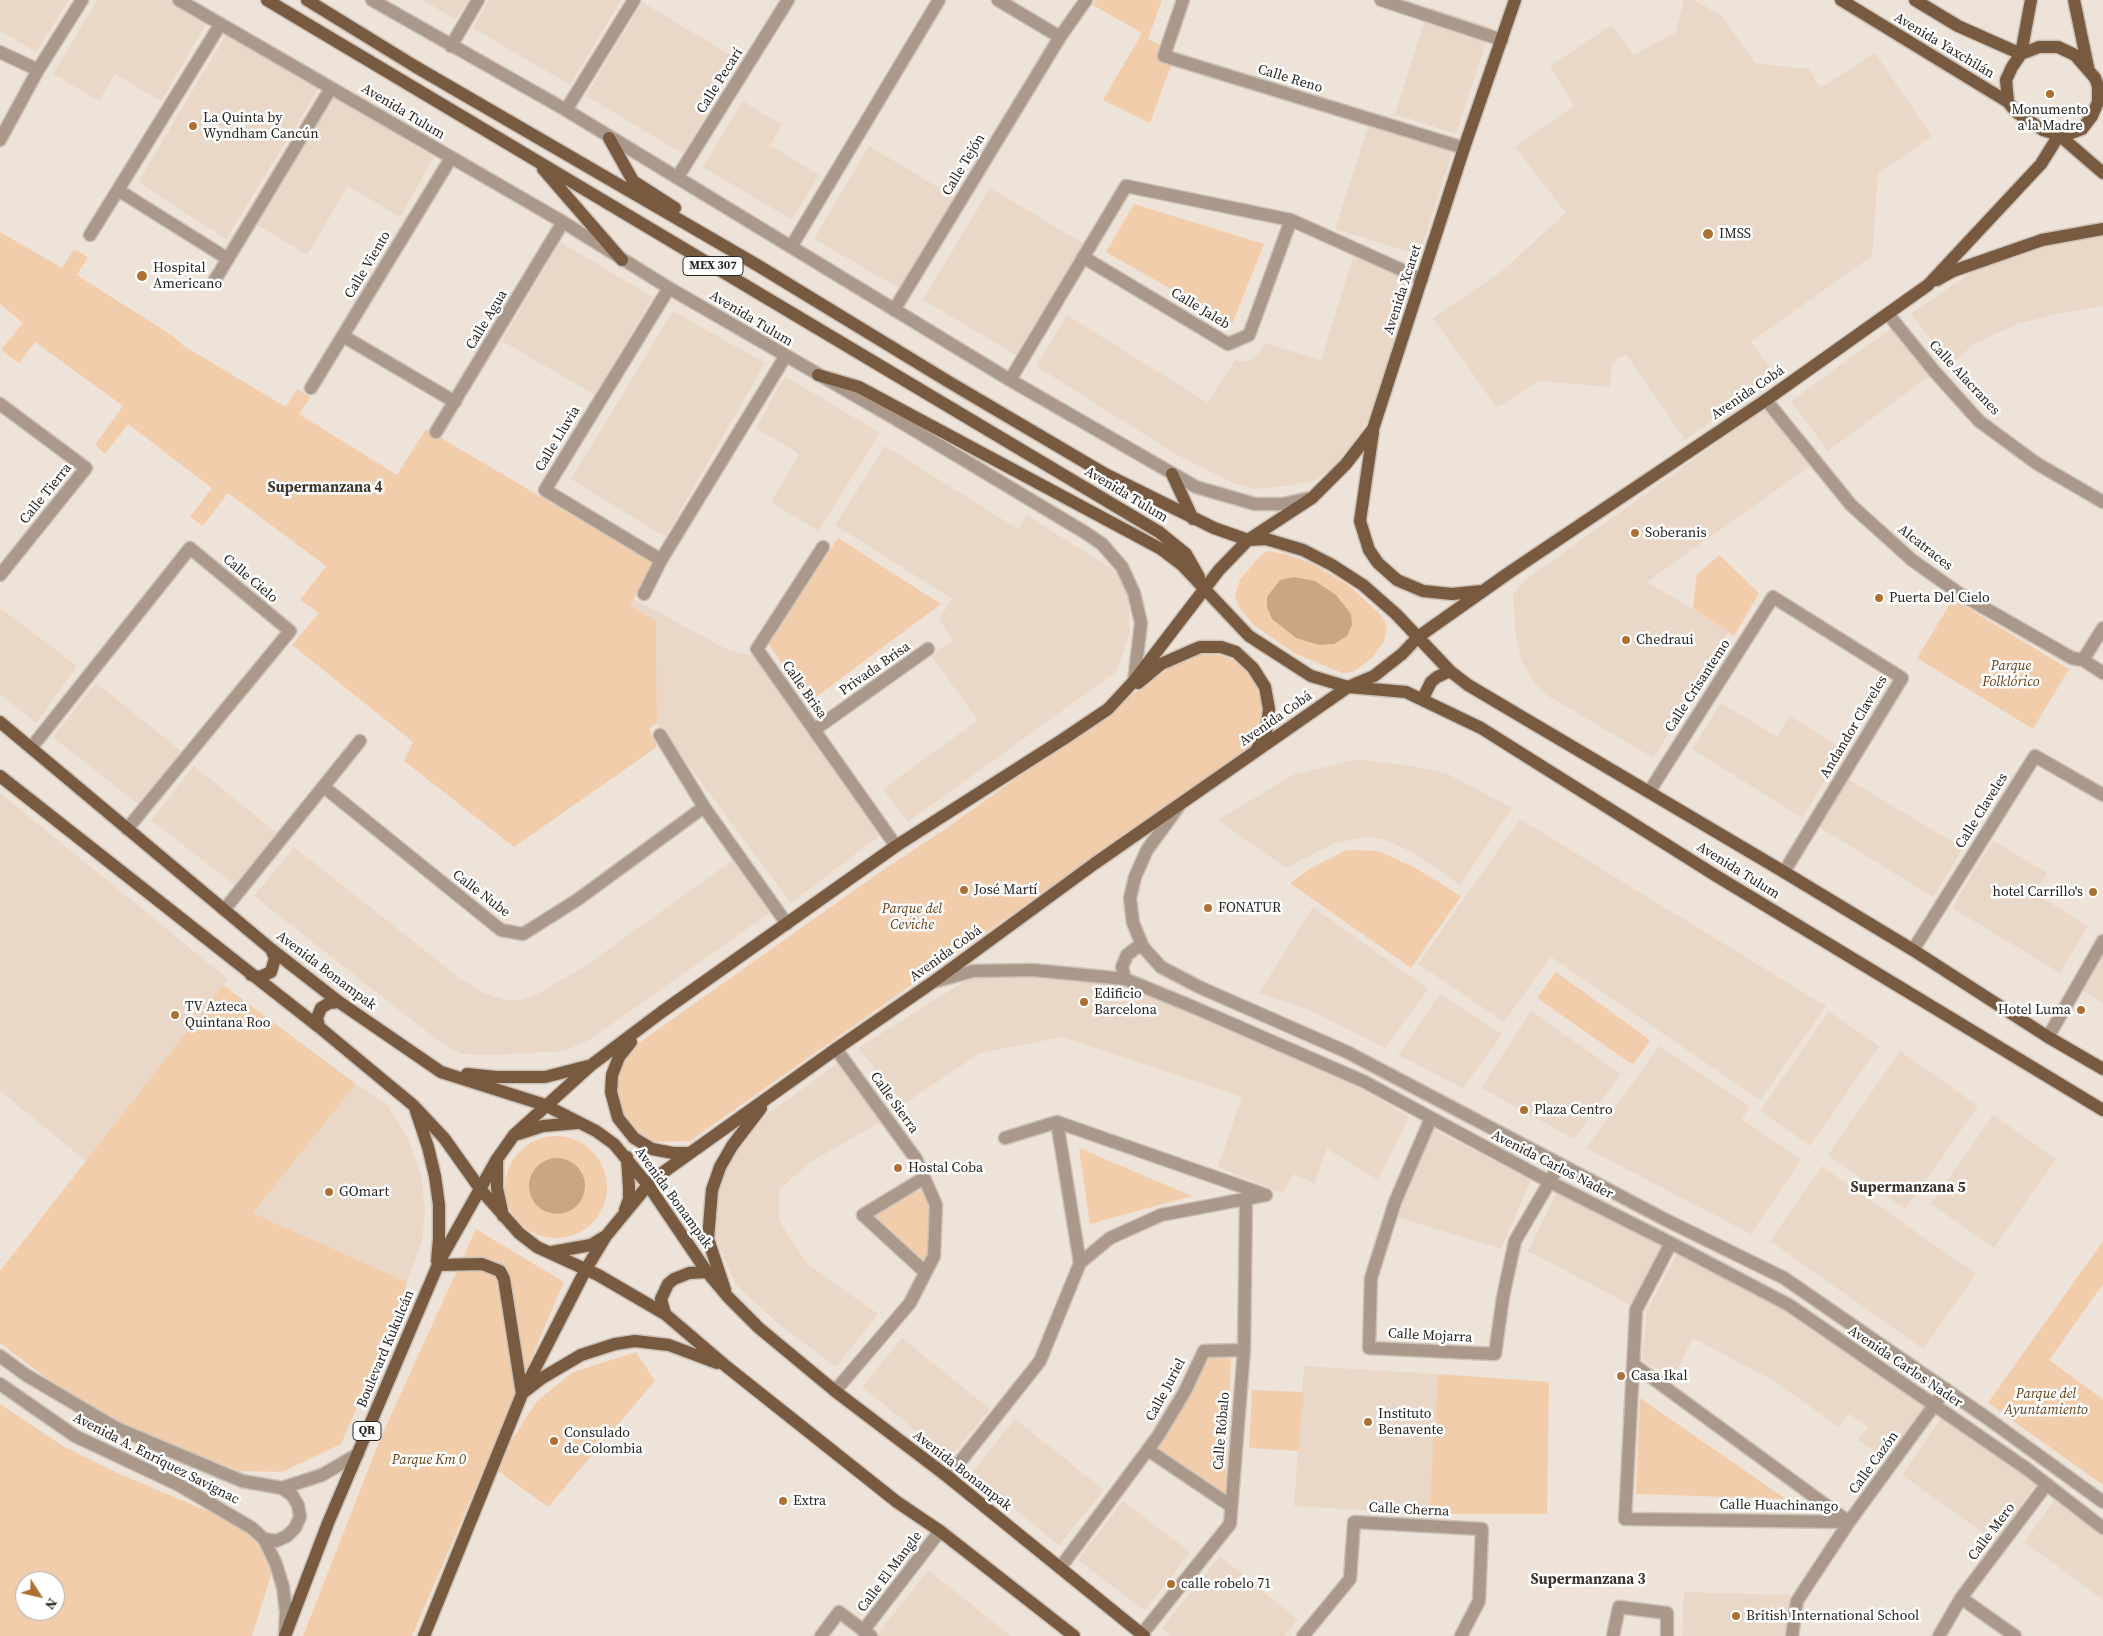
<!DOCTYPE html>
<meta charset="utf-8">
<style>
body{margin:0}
#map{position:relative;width:2103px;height:1636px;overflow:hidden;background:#eee3d8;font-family:"Source Serif 4",serif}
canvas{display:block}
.north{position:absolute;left:15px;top:1571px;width:50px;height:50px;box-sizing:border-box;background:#fff;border:1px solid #a9a8a6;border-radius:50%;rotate:125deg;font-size:14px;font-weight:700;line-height:20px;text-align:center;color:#292521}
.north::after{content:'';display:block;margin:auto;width:18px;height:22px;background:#ac7132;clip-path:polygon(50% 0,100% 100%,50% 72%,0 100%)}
</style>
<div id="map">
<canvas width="2103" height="1636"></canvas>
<div class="north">N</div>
</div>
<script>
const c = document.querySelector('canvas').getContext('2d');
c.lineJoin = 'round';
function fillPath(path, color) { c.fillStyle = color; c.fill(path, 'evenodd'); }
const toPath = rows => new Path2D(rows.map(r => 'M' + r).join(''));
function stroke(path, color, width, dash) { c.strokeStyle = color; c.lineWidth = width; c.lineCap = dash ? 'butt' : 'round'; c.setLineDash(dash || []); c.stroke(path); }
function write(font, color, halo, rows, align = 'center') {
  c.font = font + ' "Source Serif 4",serif'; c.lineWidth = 5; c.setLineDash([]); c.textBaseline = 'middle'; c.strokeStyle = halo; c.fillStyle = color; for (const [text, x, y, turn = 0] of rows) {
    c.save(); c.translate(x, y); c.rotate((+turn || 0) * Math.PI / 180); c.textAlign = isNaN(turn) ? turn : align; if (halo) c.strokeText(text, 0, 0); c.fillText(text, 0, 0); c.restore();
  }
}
const built = toPath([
 [0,0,69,0,36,52,0,31],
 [97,0,170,0,207,22,161,101,115,74,99,101,53,74],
 [423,0,468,0,455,20],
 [489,0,621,0,570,85,473,28],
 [1684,0,1695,0,1723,17,1755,63,1809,69,1820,88,1875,53,1932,136,1878,174,1872,256,1751,342,1775,376,1685,440,1626,354,1612,363,1610,387,1538,381,1497,408,1433,318,1502,271,1566,213,1515,147,1574,106,1550,66,1611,25,1634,55,1676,32],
 [642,2,739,60,683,154,586,96],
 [1429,7,1491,27,1456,134,1395,114],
 [227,33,319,88,226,239,138,182],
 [333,97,434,157,400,217,348,186,307,255,257,225],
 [743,101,782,125,770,145,819,175,792,220,703,167],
 [1369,124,1453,150,1419,255,1335,229],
 [869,146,961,201,907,293,814,239],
 [990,188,1086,245,1019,357,923,300],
 [2103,231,2103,306,2060,313,2017,324,1974,344,1951,365,1911,314,1977,268,2037,242],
 [560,242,653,297,595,395,502,341],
 [1353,257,1413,275,1382,380,1369,418,1352,447,1336,467,1313,481,1285,486,1255,489,1233,483,1177,455,1036,366,1067,315,1208,403,1235,360,1243,362,1251,360,1260,352,1264,343,1321,360],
 [673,311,765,363,665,537,571,479],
 [1896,325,1933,373,1828,451,1791,401],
 [785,376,880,433,818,531,771,502,799,454,756,428],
 [1770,405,1813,464,1647,582,1729,630,1654,758,1546,695,1535,684,1522,662,1516,638,1513,595,1524,581],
 [885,446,1018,529,1027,515,1118,573,1128,593,1130,633,1116,672,908,822,883,789,978,720,931,656,953,640,939,619,952,599,835,525],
 [634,599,730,651,757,656,887,830,791,903,657,723,656,620,630,606],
 [0,608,77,666,36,723,0,694],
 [96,683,181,751,139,805,53,737],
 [1721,703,1777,737,1790,716,1844,750,1802,818,1692,749],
 [1358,759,1417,767,1448,774,1512,808,1460,885,1414,853,1385,840,1368,836,1333,844,1286,868,1218,820,1293,775],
 [194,766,278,834,237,887,151,820],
 [1848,779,1963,848,1933,897,1819,827],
 [0,793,228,979,86,1161,0,1091],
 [1520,819,1826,1006,1760,1100,1551,957,1504,1022,1418,964],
 [1993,840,2047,873,2034,893,2088,926,2060,973,1952,908],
 [294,847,461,979,482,992,506,1000,522,1000,539,993,581,969,736,858,774,910,589,1040,564,1051,496,1055,462,1054,446,1046,414,1022,254,896],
 [1313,907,1428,989,1385,1048,1305,1008,1259,993],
 [2103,949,2103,1003,2079,989],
 [1037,973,1125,984,1261,1042,1349,1082,1409,1117,1378,1180,1327,1149,1314,1184,1294,1174,1283,1193,1218,1167,1242,1097,1062,1037,980,1053,904,1104,858,1048,973,976],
 [1440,994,1502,1034,1463,1088,1398,1055],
 [1531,1011,1621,1074,1574,1139,1481,1088],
 [1829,1011,1879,1046,1810,1146,1760,1111],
 [1659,1046,1750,1106,1742,1119,1801,1160,1751,1234,1586,1148],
 [1900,1051,1978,1106,1905,1209,1828,1155],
 [839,1062,880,1122,809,1163,779,1190,779,1220,800,1254,809,1265,878,1314,836,1367,780,1325,736,1285,712,1230,723,1169,760,1120],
 [356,1084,388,1106,408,1138,422,1179,425,1212,422,1240,407,1282,253,1213],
 [1993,1115,2056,1159,1994,1248,1931,1204],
 [1432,1129,1531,1179,1501,1249,1398,1217],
 [1822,1166,1976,1274,1923,1349,1770,1241],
 [1557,1192,1662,1246,1631,1305,1528,1251],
 [1677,1254,1786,1310,1926,1406,1886,1459,1858,1440,1868,1427,1849,1414,1839,1427,1774,1381,1693,1338,1673,1378,1642,1360,1647,1310],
 [902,1338,990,1409,950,1458,862,1387],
 [1304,1366,1438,1374,1429,1514,1294,1506],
 [1942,1417,2036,1484,1996,1542,1902,1475],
 [1015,1419,1104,1490,1059,1545,971,1474],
 [2056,1498,2103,1532,2103,1600,2024,1542],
 [1123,1501,1190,1552,1145,1611,1078,1560],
 [1220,1556,1298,1620,1284,1636,1172,1636,1162,1628],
 [928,1570,1011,1636,879,1636,877,1635],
 [1684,1592,1790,1595,1787,1636,1682,1636]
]);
const green = toPath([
 [1096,0,1162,0,1148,39,1176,52,1150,123,1103,100,1142,33,1093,5],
 [1134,204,1264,244,1232,324,1106,252],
 [0,232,62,268,74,249,88,257,77,275,173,336,184,346,286,407,297,389,310,397,299,414,397,475,426,429,653,563,630,606,656,620,657,723,649,729,657,747,514,847,404,761,413,742,292,645,319,613,300,600,326,566,228,493,203,526,190,517,212,488,128,424,105,454,95,445,123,406,35,342,19,363,1,350,23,323,0,304],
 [838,538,941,604,808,703,768,643],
 [1267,551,1285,554,1309,562,1348,585,1378,612,1387,625,1384,641,1372,658,1353,672,1342,673,1294,653,1255,626,1239,607,1235,596,1240,580,1260,556],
 [1719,555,1759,593,1734,636,1693,608,1697,574],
 [1953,599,2069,669,2033,729,1917,658],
 [1199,655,1219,655,1234,660,1253,677,1263,704,1261,726,1251,746,690,1141,648,1142,624,1121,613,1095,619,1057,883,870,947,828,1178,662],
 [1347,850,1378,851,1414,867,1461,896,1411,968,1290,883,1313,867],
 [1556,972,1650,1040,1633,1065,1537,998],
 [223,985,356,1084,253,1213,407,1282,393,1325,341,1444,282,1472,239,1471,91,1412,0,1343,0,1271],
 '505 1187a51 51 0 1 1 102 0a51 51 0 1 1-102 0Z',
 [1079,1148,1192,1196,1090,1224],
 [923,1188,933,1206,931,1254,925,1267,870,1216],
 [476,1229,564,1282,412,1636,303,1636,381,1437],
 [2103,1241,2103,1284,2049,1360,2103,1399,2103,1485,1988,1403],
 [636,1352,655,1381,548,1507,494,1468,536,1402,573,1372],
 [1205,1357,1231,1359,1225,1498,1154,1449],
 [1438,1374,1549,1382,1547,1514,1429,1514],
 [1252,1390,1303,1392,1299,1451,1249,1448],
 [1640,1398,1786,1499,1636,1494],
 [0,1404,63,1446,113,1471,252,1530,275,1562,252,1636,0,1636],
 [25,1581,55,1581,55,1611,25,1611]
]);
const water = toPath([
 [1294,577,1315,581,1336,595,1351,614,1352,625,1347,636,1334,644,1319,645,1296,638,1272,619,1267,607,1267,597,1280,580],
 '529 1186a28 28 0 1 1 56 0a28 28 0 1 1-56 0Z'
]);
const minor = toPath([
 [179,0,563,222,669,288,894,418,1086,533,1102,544,1122,567,1134,593,1141,623,1134,681],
 [372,0,566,110,1010,380,1196,487,1255,504,1283,504,1310,498],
 [1183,0,1164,56,1464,148],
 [1381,0,1502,40],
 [1060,37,1086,0],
 [451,46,478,0],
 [0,52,38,70],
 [566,110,634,0],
 [0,140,38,70,82,0],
 [677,178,788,0],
 [118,190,228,259],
 [90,235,220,25],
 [791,247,939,0],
 [1083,257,1228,344,1249,335,1291,220],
 [215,280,331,88],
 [669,288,545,490,661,560,785,357],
 [894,310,1060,37,998,0],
 [1888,314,1935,372,1979,421,2036,463,2103,502],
 [343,336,455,402],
 [1010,380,1126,186,1291,220,1422,279],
 [311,388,451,158],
 [1766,400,1851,505,1912,560,1960,594,2072,658,2083,660,2103,673],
 [0,404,86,468,0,575],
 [436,432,563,222],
 [823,547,757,649,896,846],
 [644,594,661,560],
 [2083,660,2103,628],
 [814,730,928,649],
 [660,735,704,807,787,924],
 [31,748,190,548,290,631,127,829],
 [324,787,501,930,523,934,577,900,704,807],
 [1649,792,1773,597,1902,678,1784,872],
 [1179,806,1147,850,1135,877,1130,898,1133,923,1143,947,1161,967,1199,987,1347,1052,1666,1220,1784,1278,1987,1418,2103,1502],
 [224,910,360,741],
 [1913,950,2035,756,2103,795],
 [1125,979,1122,967,1127,955,1136,948,1143,947],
 [933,982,973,971,1033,970,1125,979,1191,1006,1363,1081,1550,1182,1671,1243,1789,1305,2027,1469,2103,1528],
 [2048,1037,2103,941],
 [1431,1118,1395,1202,1371,1278,1369,1348,1495,1354,1503,1297,1515,1241,1560,1164],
 [1057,1122,1080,1263],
 [1005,1138,1057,1122,1266,1195],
 [924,1178,863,1215,925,1272],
 [1671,1243,1636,1310,1625,1519,1849,1522],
 [0,1356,26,1375,116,1428,242,1481,282,1488,322,1475,358,1454],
 [1633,1364,1849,1522],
 [0,1384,75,1436,179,1485,252,1528,264,1539,276,1564,283,1587,286,1612,285,1633],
 [835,1391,910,1303,934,1256,936,1205,916,1159,836,1049],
 [1148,1450,1231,1506],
 [948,1477,1040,1361,1080,1263,1110,1238,1161,1215,1266,1195],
 [264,1539,276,1541,287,1536,295,1528,300,1517,298,1505,292,1495,282,1488],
 [1060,1568,1158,1436,1184,1393,1204,1351,1244,1350],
 [1961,1598,2015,1636],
 [863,1631,940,1531],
 [1142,1634,1230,1524,1244,1350,1246,1200],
 [821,1636,839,1612,871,1636],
 [1303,1636,1350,1579,1354,1522,1482,1529,1479,1601,1461,1636],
 [1613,1636,1619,1607,1667,1613,1667,1636],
 [1792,1636,1797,1601,1849,1522,1946,1389],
 [1939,1636,1961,1598,2047,1484]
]);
const major = toPath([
 [267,0,1159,532,1186,554,1199,577],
 [307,0,416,67,757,265,949,382,1105,474,1214,528,1248,540,1266,539,1303,550,1332,565,1363,585,1396,614,1450,671,1468,685,1784,872,1913,950,2048,1037,2103,1069],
 [1841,0,2008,102],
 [1915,0,1958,26,2021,54,2031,0],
 [2074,0,2088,67],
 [2039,47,2058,47,2075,55,2095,78,2098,86,2098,102,2092,116,2082,129,2069,134,2059,135,2043,130,2016,112,2008,102,2006,80,2012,67,2021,54,2039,47],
 [609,138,633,181,675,208],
 [543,169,622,260],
 [1937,280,1953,271,2042,240,2103,229],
 [818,375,859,387,1161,549,1182,565,1249,636,1311,676,1348,687,1406,692,1481,728,1718,877,2103,1110],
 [1373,432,1360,521,1369,550,1378,563,1397,580,1423,591,1452,594,1482,591],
 [1172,474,1193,519],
 [1138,683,1161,664,1200,647,1221,647,1236,652,1253,668,1265,687,1269,709,1266,733,1257,749],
 [1424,701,1425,694,1431,682,1437,677,1450,671],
 [0,722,271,949,339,1002,441,1072,545,1105,596,1131,614,1144,648,1185,707,1272,728,1297,759,1328,835,1391,948,1477,1144,1636],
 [0,776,319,1027,413,1105,444,1138,481,1190,519,1233,537,1247,598,1275,665,1314,727,1367,897,1502,940,1531,1074,1636],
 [251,975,260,977,271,972,275,958,271,949],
 [319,1027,317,1018,321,1008,329,1003,339,1002],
 [631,1042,619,1057,612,1075,611,1092,618,1118,634,1138,652,1149,673,1153,689,1153],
 [467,1074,496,1077,545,1077,588,1066],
 [416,1111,428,1147,435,1176,439,1205,439,1239,437,1261],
 [518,1134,543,1126,577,1123],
 [497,1161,497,1188,503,1216],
 [625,1210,629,1199,629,1187,627,1157],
 [552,1252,591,1245,604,1237],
 [438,1265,482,1264,500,1271,504,1279,522,1394],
 [725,1290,708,1239,712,1190,720,1167,732,1146,761,1108],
 [665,1314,661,1299,668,1284,674,1279,689,1273,707,1272],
 [524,1392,542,1378,581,1355,615,1344,635,1341,669,1345,717,1363],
 [285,1636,328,1523,440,1260,497,1159,514,1135,590,1066,663,1011,896,846,1065,738,1108,709,1134,681,1219,570,1248,540,1312,498,1346,464,1373,429,1464,148,1515,0],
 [424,1636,522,1394,586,1269,606,1236,648,1185,665,1171,836,1049,933,982,1094,864,1348,687,1374,676,1402,654,1418,637,1510,572,1766,400,1928,285,2041,164,2059,135,2103,173]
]);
const markers = [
 [2050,94,5,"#ac7132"],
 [193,126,5,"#ac7132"],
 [1708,234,6,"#ac7132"],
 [142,276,6,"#ac7132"],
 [1635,533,5,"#ac7132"],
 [1879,598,5,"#ac7132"],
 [1626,640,5,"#ac7132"],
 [964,890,5,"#ac7132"],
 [2093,892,5,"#ac7132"],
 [1208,908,5,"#ac7132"],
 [1084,1002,5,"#ac7132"],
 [2081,1010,5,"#ac7132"],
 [175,1015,5,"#ac7132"],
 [1524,1110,5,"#ac7132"],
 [898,1168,5,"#ac7132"],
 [329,1192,5,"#ac7132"],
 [1621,1376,5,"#ac7132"],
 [1368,1422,5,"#ac7132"],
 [554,1441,5,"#ac7132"],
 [783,1501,5,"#ac7132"],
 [1171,1584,5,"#ac7132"],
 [1736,1616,5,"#ac7132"]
];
const shields = [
 [713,266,60],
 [367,1431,28]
];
const shieldNames = [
 ["MEX 307",713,266],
 ["QR",367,1431]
];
const streetNames = [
 ["Avenida Yaxchilán",1944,46,31],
 ["Calle Reno",1290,79,17],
 ["Calle Pecarí",720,81,-58],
 ["Avenida Tulum",403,112,31],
 ["Calle Tejón",964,165,-59],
 ["Calle Viento",368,265,-59],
 ["Avenida Xcaret",1403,290,-72],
 ["Calle Jaleb",1200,309,31],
 ["Avenida Tulum",751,319,31],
 ["Calle Agua",487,320,-59],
 ["Calle Alacranes",1964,378,47],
 ["Avenida Cobá",1748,393,-34],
 ["Calle Lluvia",558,439,-59],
 ["Calle Tierra",46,494,-51],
 ["Avenida Tulum",1126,495,31],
 ["Alcatraces",1925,548,38],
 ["Calle Cielo",250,579,40],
 ["Privada Brisa",875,669,-35],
 ["Calle Crisantemo",1698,686,-57],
 ["Calle Brisa",804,690,55],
 ["Avenida Cobá",1276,719,-35],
 ["Andandor Claveles",1854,727,-59],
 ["Calle Claveles",1982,811,-58],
 ["Avenida Tulum",1738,871,32],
 ["Calle Nube",481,894,37],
 ["Avenida Cobá",946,954,-36],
 ["Avenida Bonampak",326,971,37],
 ["Calle Sierra",894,1103,54],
 ["Avenida Carlos Nader",1552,1165,27],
 ["Avenida Bonampak",673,1198,54],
 ["Calle Mojarra",1430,1336,3],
 ["Boulevard Kukulcán",386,1349,-67],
 ["Avenida Carlos Nader",1905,1367,34],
 ["Calle Juriel",1166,1390,-62],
 ["Calle Róbalo",1222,1431,-85],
 ["Avenida A. Enríquez Savignac",156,1459,27],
 ["Calle Cazón",1874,1463,-54],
 ["Avenida Bonampak",962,1471,38],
 ["Calle Huachinango",1779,1506,1],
 ["Calle Cherna",1409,1510,3],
 ["Calle Mero",1992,1532,-53],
 ["Calle El Mangle",890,1572,-53]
];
const poiNames = [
 ["Monumento",2050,110,"center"],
 ["a la Madre",2050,126,"center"],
 ["La Quinta by",203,118],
 ["Wyndham Cancún",203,134],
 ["IMSS",1719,234],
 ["Hospital",153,268],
 ["Americano",153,284],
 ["Soberanis",1645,533],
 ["Puerta Del Cielo",1889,598],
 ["Chedraui",1636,640],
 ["José Martí",974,890],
 ["hotel Carrillo's",2083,892,"right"],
 ["FONATUR",1218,908],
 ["Edificio",1094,994],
 ["Barcelona",1094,1010],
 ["TV Azteca",185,1007],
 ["Quintana Roo",185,1023],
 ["Hotel Luma",2071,1010,"right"],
 ["Plaza Centro",1534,1110],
 ["Hostal Coba",908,1168],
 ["GOmart",339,1192],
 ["Casa Ikal",1631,1376],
 ["Instituto",1378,1414],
 ["Benavente",1378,1430],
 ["Consulado",564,1433],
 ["de Colombia",564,1449],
 ["Extra",793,1501],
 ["calle robelo 71",1181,1584],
 ["British International School",1746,1616]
];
const parkNames = [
 ["Parque",2011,666],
 ["Folklórico",2011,682],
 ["Parque del",912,909],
 ["Ceviche",912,925],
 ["Parque del",2046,1394],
 ["Ayuntamiento",2046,1410],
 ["Parque Km 0",429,1460]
];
const neighbourhoodNames = [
 ["Supermanzana 4",325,488],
 ["Supermanzana 5",1908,1188],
 ["Supermanzana 3",1588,1580]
];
fillPath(built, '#e9d8c8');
fillPath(green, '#f2cdac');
fillPath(water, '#cca683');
stroke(minor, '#cbc1b7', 15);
stroke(major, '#cbc1b7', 15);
stroke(minor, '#aa998a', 12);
stroke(major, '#775a3f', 12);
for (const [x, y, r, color] of markers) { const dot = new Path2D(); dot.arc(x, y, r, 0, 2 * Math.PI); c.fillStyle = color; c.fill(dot); stroke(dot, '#fff', 2); }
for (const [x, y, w] of shields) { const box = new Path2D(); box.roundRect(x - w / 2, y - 9.5, w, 19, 4); c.fillStyle = '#fff'; c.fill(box); stroke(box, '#292521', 1); }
write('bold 12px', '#292521', null, shieldNames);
write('14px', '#292521', '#fff', streetNames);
write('14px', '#292521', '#fff', poiNames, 'left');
write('italic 14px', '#664017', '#fff', parkNames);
write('bold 15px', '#3e352d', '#fff', neighbourhoodNames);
</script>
